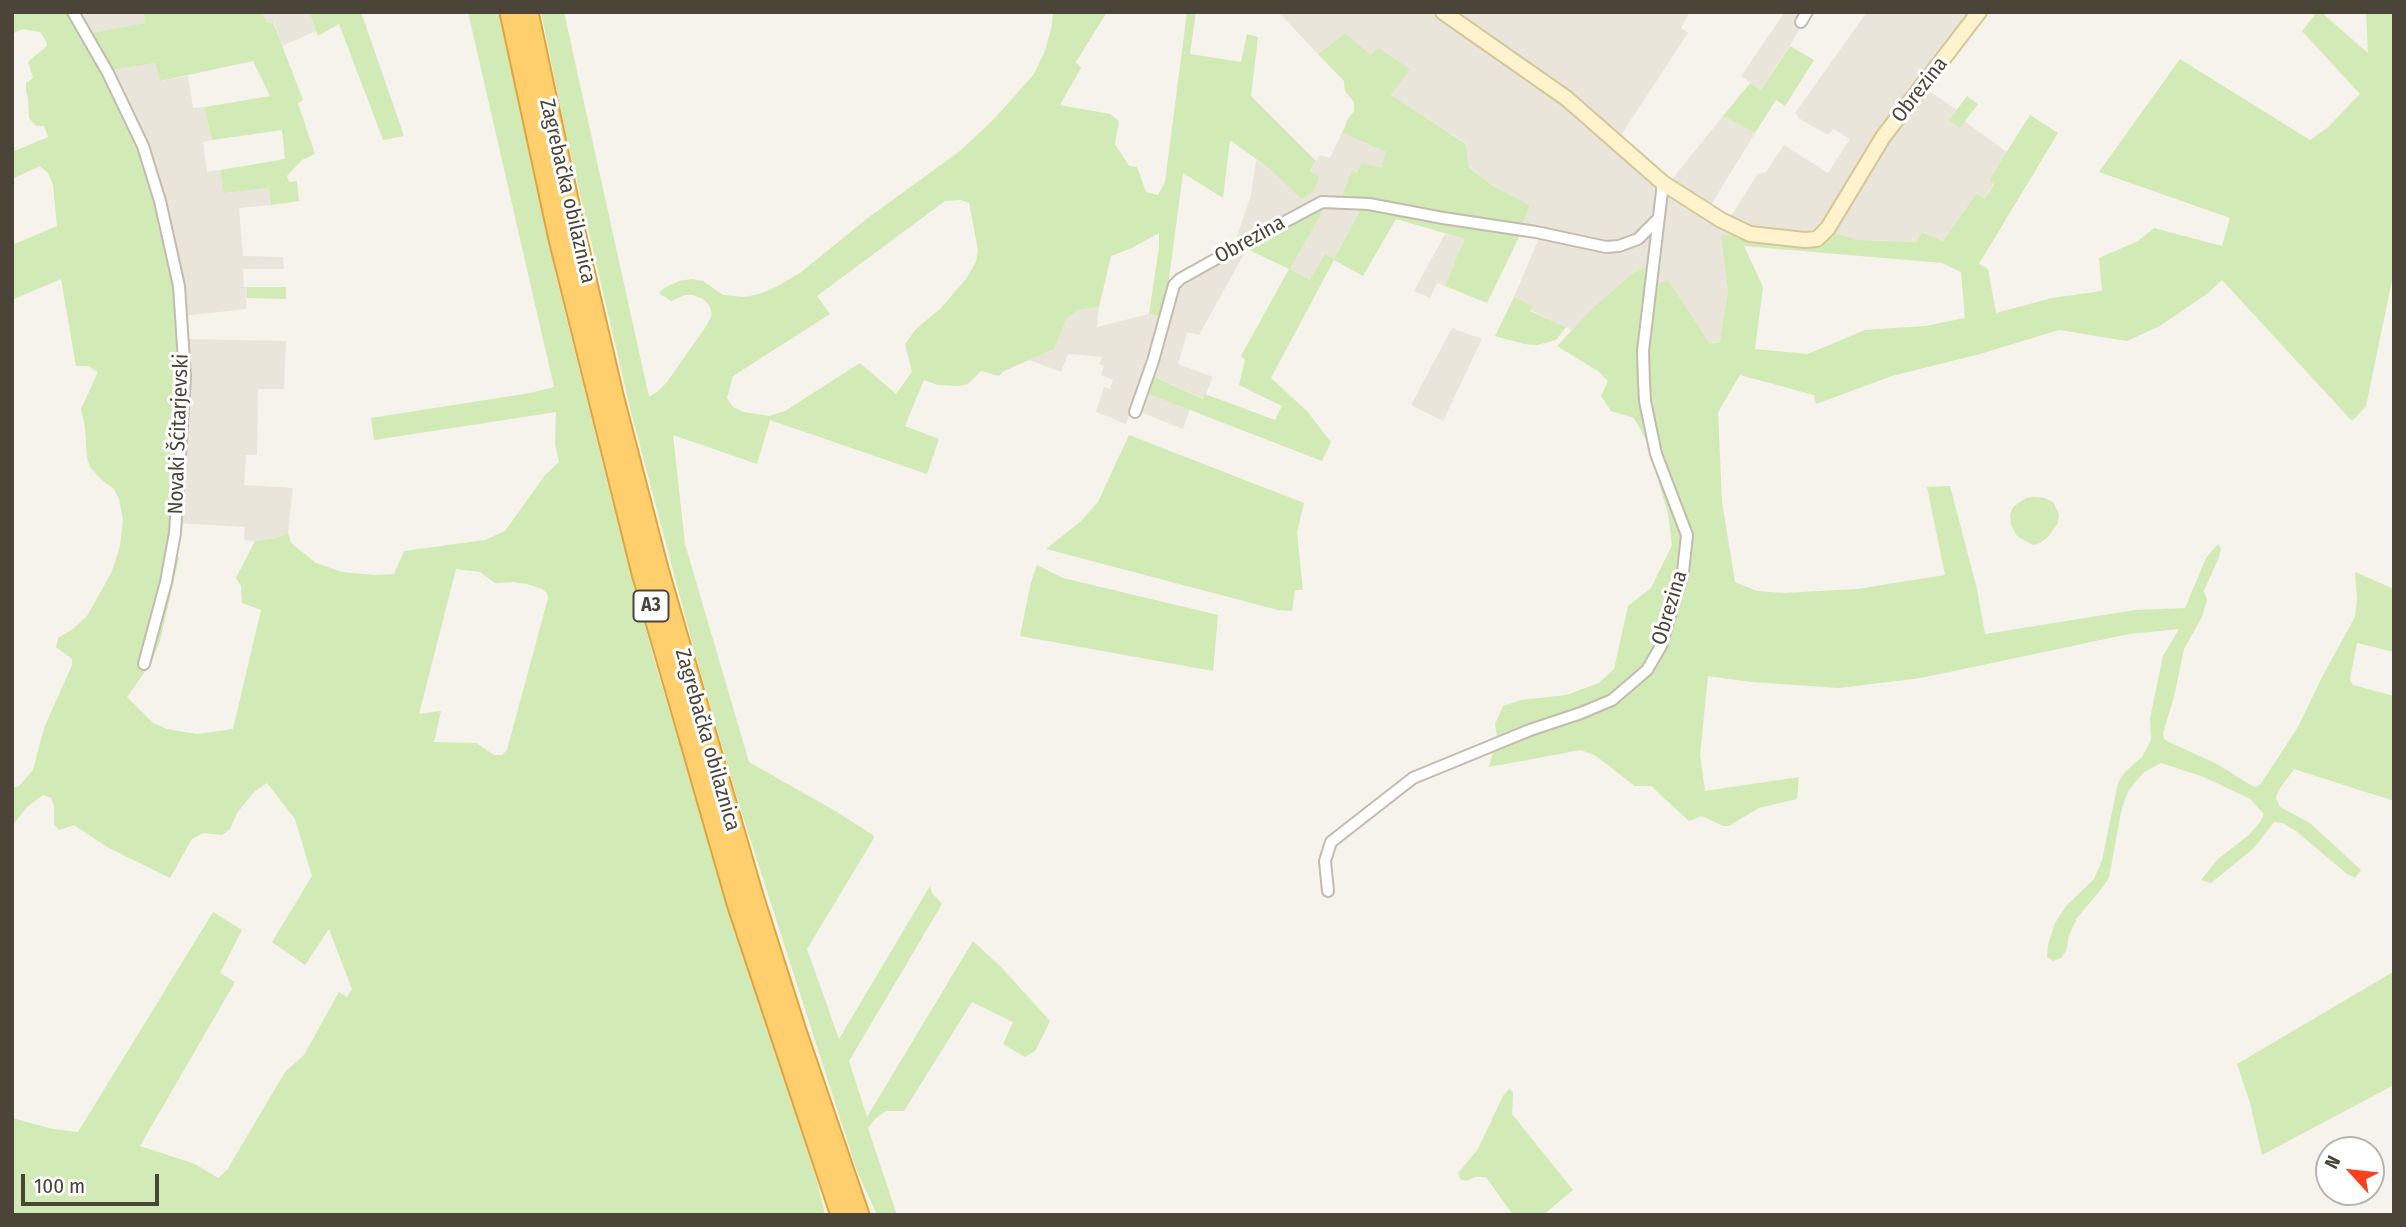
<!DOCTYPE html>
<meta charset="utf-8">
<style>
body{margin:0}
#map{position:relative;width:2406px;height:1227px;overflow:hidden;background:#f6f3ec;font-family:"Fira Sans Condensed",sans-serif}
canvas{display:block}
.frame{position:absolute;inset:0;border:14px solid #4b4439;pointer-events:none}
.north{position:absolute;left:2315px;top:1136px;width:70px;height:70px;box-sizing:border-box;background:#fff;border:2px solid #b7b4b0;border-radius:50%;rotate:297deg;font-size:19px;font-weight:700;line-height:28px;text-align:center;color:#4b4439}
.north::after{content:'';display:block;margin:auto;width:24px;height:32px;background:#fc3f1d;clip-path:polygon(50% 0,100% 100%,50% 72%,0 100%)}
.scale{position:absolute;left:21px;top:1174px;width:138px;height:32px;box-sizing:border-box;border:4px solid #4b4439;border-top:0;padding-left:9px;font-size:21px;line-height:24px;white-space:nowrap;color:#4b4439;-webkit-text-stroke:5px #fff;paint-order:stroke}
</style>
<div id="map">
<canvas width="2406" height="1227"></canvas>
<div class="frame"></div>
<div class="north">N</div>
<div class="scale">100 m</div>
</div>
<script>
const c = document.querySelector('canvas').getContext('2d');
c.lineJoin = 'round';
function fillPath(path, color) { c.fillStyle = color; c.fill(path, 'evenodd'); }
const toPath = rows => new Path2D(rows.map(r => 'M' + r).join(''));
function stroke(path, color, width, dash) { c.strokeStyle = color; c.lineWidth = width; c.lineCap = dash ? 'butt' : 'round'; c.setLineDash(dash || []); c.stroke(path); }
function write(font, color, halo, rows, align = 'center') {
  c.font = font + ' "Fira Sans Condensed",sans-serif'; c.lineWidth = 6; c.setLineDash([]); c.textBaseline = 'middle'; c.strokeStyle = halo; c.fillStyle = color; for (const [text, x, y, turn = 0] of rows) {
    c.save(); c.translate(x, y); c.rotate((+turn || 0) * Math.PI / 180); c.textAlign = isNaN(turn) ? turn : align; if (halo) c.strokeText(text, 0, 0); c.fillText(text, 0, 0); c.restore();
  }
}
const residential = toPath([
 [77,12,144,12,146,23,89,33],
 [262,12,309,12,316,31,282,46,274,22,267,23],
 [1278,12,1690,12,1681,28,1688,33,1619,138,1669,183,1723,116,1755,133,1711,205,1729,219,1757,175,1766,172,1784,145,1828,173,1850,139,1833,129,1828,135,1800,119,1795,113,1867,12,1985,12,1926,89,1957,110,1950,120,1960,127,1964,121,2007,152,1989,179,1994,183,1985,199,1976,194,1943,241,1923,232,1916,242,1858,240,1832,232,1825,241,1721,236,1728,291,1721,341,1710,344,1668,281,1649,287,1647,266,1633,273,1572,330,1530,310,1531,306,1514,297,1539,238,1522,226,1530,205,1493,186,1469,166,1466,143,1393,97,1391,94,1410,69,1371,55,1345,33,1318,54],
 [1785,12,1811,12,1761,90,1741,76],
 [155,63,160,81,188,76,193,108,204,107,212,140,203,142,207,172,220,170,224,193,269,188,271,205,239,208,243,256,283,257,284,269,243,269,244,287,247,287,246,309,183,316,111,70],
 [1342,133,1386,152,1382,168,1352,172,1342,196,1319,199,1306,204,1234,245,1251,195,1256,160,1271,170,1301,199,1310,171,1320,155,1330,158],
 [1327,204,1362,207,1334,259,1310,280,1290,269],
 [1445,234,1466,239,1445,286,1437,283,1430,298,1414,291],
 [1250,243,1199,335,1187,332,1184,344,1178,364,1213,377,1204,399,1152,376,1179,284],
 [1099,307,1097,327,1149,314,1161,316,1148,362,1126,424,1096,412,1104,387,1110,389,1113,380,1101,375,1104,366,1099,364,1102,357,1068,354,1061,372,1029,360,1054,349,1067,318,1078,310],
 [1452,328,1482,339,1443,421,1411,405],
 [185,339,286,341,284,389,258,389,257,455,246,455,244,485,293,488,288,533,277,538,255,541,244,540,245,527,178,523],
 [1146,393,1190,409,1183,429,1138,411]
]);
const green = toPath([
 [12,12,69,12,142,153,161,216,174,282,181,387,174,548,179,558,160,641,151,663,127,697,153,723,167,729,197,734,233,729,261,610,242,603,241,586,236,578,255,541,277,538,288,533,291,543,316,563,342,572,375,575,394,574,404,551,485,540,505,531,545,475,559,462,555,444,556,412,374,440,371,418,530,393,554,387,468,12,500,12,557,280,624,548,652,652,730,915,816,1177,825,1215,12,1215,12,1118,53,1129,78,1132,213,912,242,930,220,973,235,982,140,1146,195,1164,218,1178,227,1170,285,1072,304,1055,339,992,347,997,352,989,329,929,305,965,272,942,312,876,295,819,267,783,255,791,237,813,230,829,222,835,203,833,192,839,170,878,107,847,74,825,59,830,54,824,54,806,51,798,43,795,27,807,12,826,12,788,19,786,33,770,44,728,72,665,72,659,56,647,58,638,73,629,87,616,100,593,112,571,120,546,123,520,119,499,114,489,102,480,90,467,87,458,85,427,81,409,98,372,88,366,76,366,61,279,12,300,12,245,57,226,53,185,48,173,40,166,12,179,12,152,48,137,44,126,36,126,29,118,28,98,26,91,26,83,33,78,28,62,47,46,46,41,40,32,22,29,12,34],
 [456,569,480,572,495,583,514,582,527,584,542,589,547,593,548,598,507,750,502,755,494,755,476,743,434,742,441,711,419,714],
 [144,12,262,12,267,23,273,22,303,100,298,103,315,154,302,160,287,176,289,182,297,181,299,201,271,205,269,188,224,193,220,170,285,159,282,130,212,140,204,107,270,96,253,61,160,81,155,63,111,70,89,33,145,23],
 [309,12,361,12,404,136,383,140,339,24,318,36],
 [541,12,564,12,649,397,657,392,667,382,707,325,712,314,709,305,703,299,693,295,685,295,671,301,659,293,664,288,679,281,692,279,703,281,723,295,745,297,759,294,776,287,800,273,869,217,960,151,994,119,1034,74,1045,51,1052,25,1053,12,1107,12,1076,62,1081,68,1060,105,1110,114,1119,121,1115,144,1129,166,1137,167,1146,192,1158,195,1165,182,1187,12,1196,12,1190,54,1241,62,1247,34,1258,37,1251,96,1316,161,1310,171,1319,177,1314,191,1301,199,1271,170,1230,140,1223,198,1183,173,1168,286,1161,316,1149,314,1159,247,1159,233,1130,249,1111,256,1099,307,1078,310,1067,318,1054,349,1004,371,999,376,981,371,968,384,959,386,938,385,924,380,905,426,939,439,927,474,770,420,757,464,673,435,685,544,749,762,837,812,873,835,874,838,807,949,839,1039,930,886,932,893,942,904,849,1061,867,1117,973,941,1002,968,1050,1021,1035,1051,1025,1057,1003,1044,1013,1022,972,1002,904,1111,886,1111,876,1118,868,1128,897,1215,877,1215,857,1171,738,801,696,657,630,408,564,125],
 [961,200,969,203,978,250,976,262,966,279,941,308,916,329,905,344,912,372,896,394,860,363,785,411,769,416,744,412,733,407,727,398,733,376,830,314,817,296,945,201],
 [2317,12,2321,12,2368,53,2366,12,2394,12,2394,271,2366,406,2352,421,2222,280,2208,293,2160,326,2127,341,2059,330,1980,354,1892,376,1816,404,1814,395,1740,375,1718,412,1722,502,1735,582,1757,591,1784,593,1857,589,1945,575,1927,487,1950,486,1977,589,1985,634,2135,610,2185,608,2206,558,2218,544,2221,549,2219,557,2204,591,2207,600,2202,617,2184,649,2174,697,2163,733,2164,739,2169,742,2217,764,2254,787,2260,785,2298,727,2322,677,2355,617,2357,599,2355,572,2394,589,2394,652,2357,643,2350,679,2353,685,2394,696,2394,801,2294,769,2278,791,2276,798,2280,807,2310,823,2361,870,2355,878,2347,874,2296,831,2283,823,2274,822,2254,848,2211,883,2201,880,2218,859,2249,835,2260,822,2264,814,2250,799,2204,777,2161,763,2144,772,2128,791,2121,812,2109,878,2099,892,2077,918,2069,935,2066,951,2061,958,2053,961,2047,957,2048,945,2055,923,2066,906,2094,879,2102,860,2118,783,2125,772,2142,757,2151,740,2150,718,2163,656,2179,629,2129,634,1921,678,1839,688,1751,682,1708,676,1700,755,1705,791,1799,777,1797,799,1759,808,1729,826,1723,826,1702,816,1689,821,1651,786,1635,786,1596,756,1581,750,1489,767,1497,737,1495,724,1503,706,1521,700,1566,695,1599,683,1614,669,1628,606,1651,588,1672,545,1668,513,1658,480,1651,449,1634,418,1611,411,1601,396,1608,381,1598,371,1557,346,1591,310,1633,273,1647,266,1649,287,1668,280,1710,344,1720,342,1728,291,1721,236,1736,235,1755,239,1832,232,1858,240,1916,242,1922,232,1943,241,1976,194,1985,199,1994,184,1989,180,2030,115,2058,133,1979,264,1988,269,1996,313,2052,298,2102,291,2099,258,2138,241,2154,228,2222,246,2230,218,2099,172,2180,59,2310,140,2327,128,2360,94,2302,31],
 [1744,246,1942,263,1961,272,1965,318,1925,326,1865,330,1808,354,1755,349,1763,287],
 [1345,33,1371,55,1378,48,1410,69,1391,95,1466,144,1469,167,1493,186,1530,205,1522,226,1342,196,1352,171,1357,172,1362,163,1382,168,1386,152,1342,133,1348,119,1354,111,1354,102,1345,91,1344,81,1318,54],
 [1790,46,1814,60,1785,106,1776,100,1755,133,1723,116,1750,83,1761,90],
 [1967,96,1978,104,1960,128,1949,120],
 [1327,204,1290,269,1310,280,1325,254,1334,259,1362,207,1521,233,1487,303,1445,286,1465,239,1396,219,1363,276,1334,260,1271,378,1307,411,1331,442,1322,461,1146,393,1152,376,1203,399,1205,394,1275,420,1282,406,1239,385,1245,360,1241,356,1289,269,1247,249,1250,243],
 [247,287,286,287,286,299,247,298],
 [1514,297,1532,306,1530,311,1566,327,1556,340,1537,345,1524,344,1495,336],
 [1129,435,1304,503,1297,532,1303,590,1295,590,1292,611,1278,610,1046,549,1081,521,1098,502],
 [2034,497,2045,498,2053,502,2059,514,2058,523,2048,537,2040,543,2033,545,2017,536,2011,525,2010,515,2013,507,2026,498],
 [1037,565,1063,578,1218,615,1213,671,1020,636,1031,582],
 [2393,972,2394,1085,2262,1155,2250,1103,2237,1064],
 [1509,1089,1513,1092,1512,1114,1573,1190,1543,1215,1513,1215,1486,1177,1475,1177,1466,1181,1460,1179,1458,1173,1478,1149,1503,1096]
]);
const street = toPath([
 [73,12,108,73,143,146,160,201,179,286,185,376,175,533,166,582,144,664],
 [1801,22,1807,12],
 [1135,412,1153,361,1174,285,1180,279,1232,250,1322,202,1369,204,1443,218,1536,232,1606,247,1619,246,1638,239,1658,219],
 [1328,891,1325,861,1331,842,1413,778,1530,730,1581,713,1612,700,1647,670,1661,646,1683,572,1687,535,1656,454,1645,401,1644,382,1643,351,1663,183]
]);
const secondary = toPath([
 [1443,12,1566,98,1663,183,1721,220,1750,234,1805,240,1817,239,1828,228,1883,137,1979,12]
]);
const highway = toPath([
 [510,12,559,239,642,573,737,903,841,1215],
 [528,12,575,232,614,399,658,569,753,896,797,1034,859,1215]
]);
const shields = [
 [651,606,35]
];
const shieldNames = [
 ["A3",651,606]
];
const streetNames = [
 ["Obrezina",1920,90,-52],
 ["Zagrebačka obilaznica",567,191,77],
 ["Obrezina",1250,240,-29],
 ["Novaki Šćitarjevski",179,434,-88],
 ["Obrezina",1670,608,-73],
 ["Zagrebačka obilaznica",707,740,74]
];
fillPath(residential, '#eae5da');
fillPath(green, '#d2eab5');
stroke(street, '#c2bbae', 14);
stroke(secondary, '#d6c79b', 18);
stroke(highway, '#e0a43c', 23);
stroke(street, '#fff', 10);
stroke(secondary, '#fff3cd', 14);
stroke(highway, '#ffcf6e', 19);
for (const [x, y, w] of shields) { const box = new Path2D(); box.roundRect(x - w / 2, y - 15.5, w, 31, 5); c.fillStyle = '#fff'; c.fill(box); stroke(box, '#4b4439', 2); }
write('bold 19px', '#4b4439', null, shieldNames);
write('21px', '#4b4439', '#fff', streetNames);
</script>
